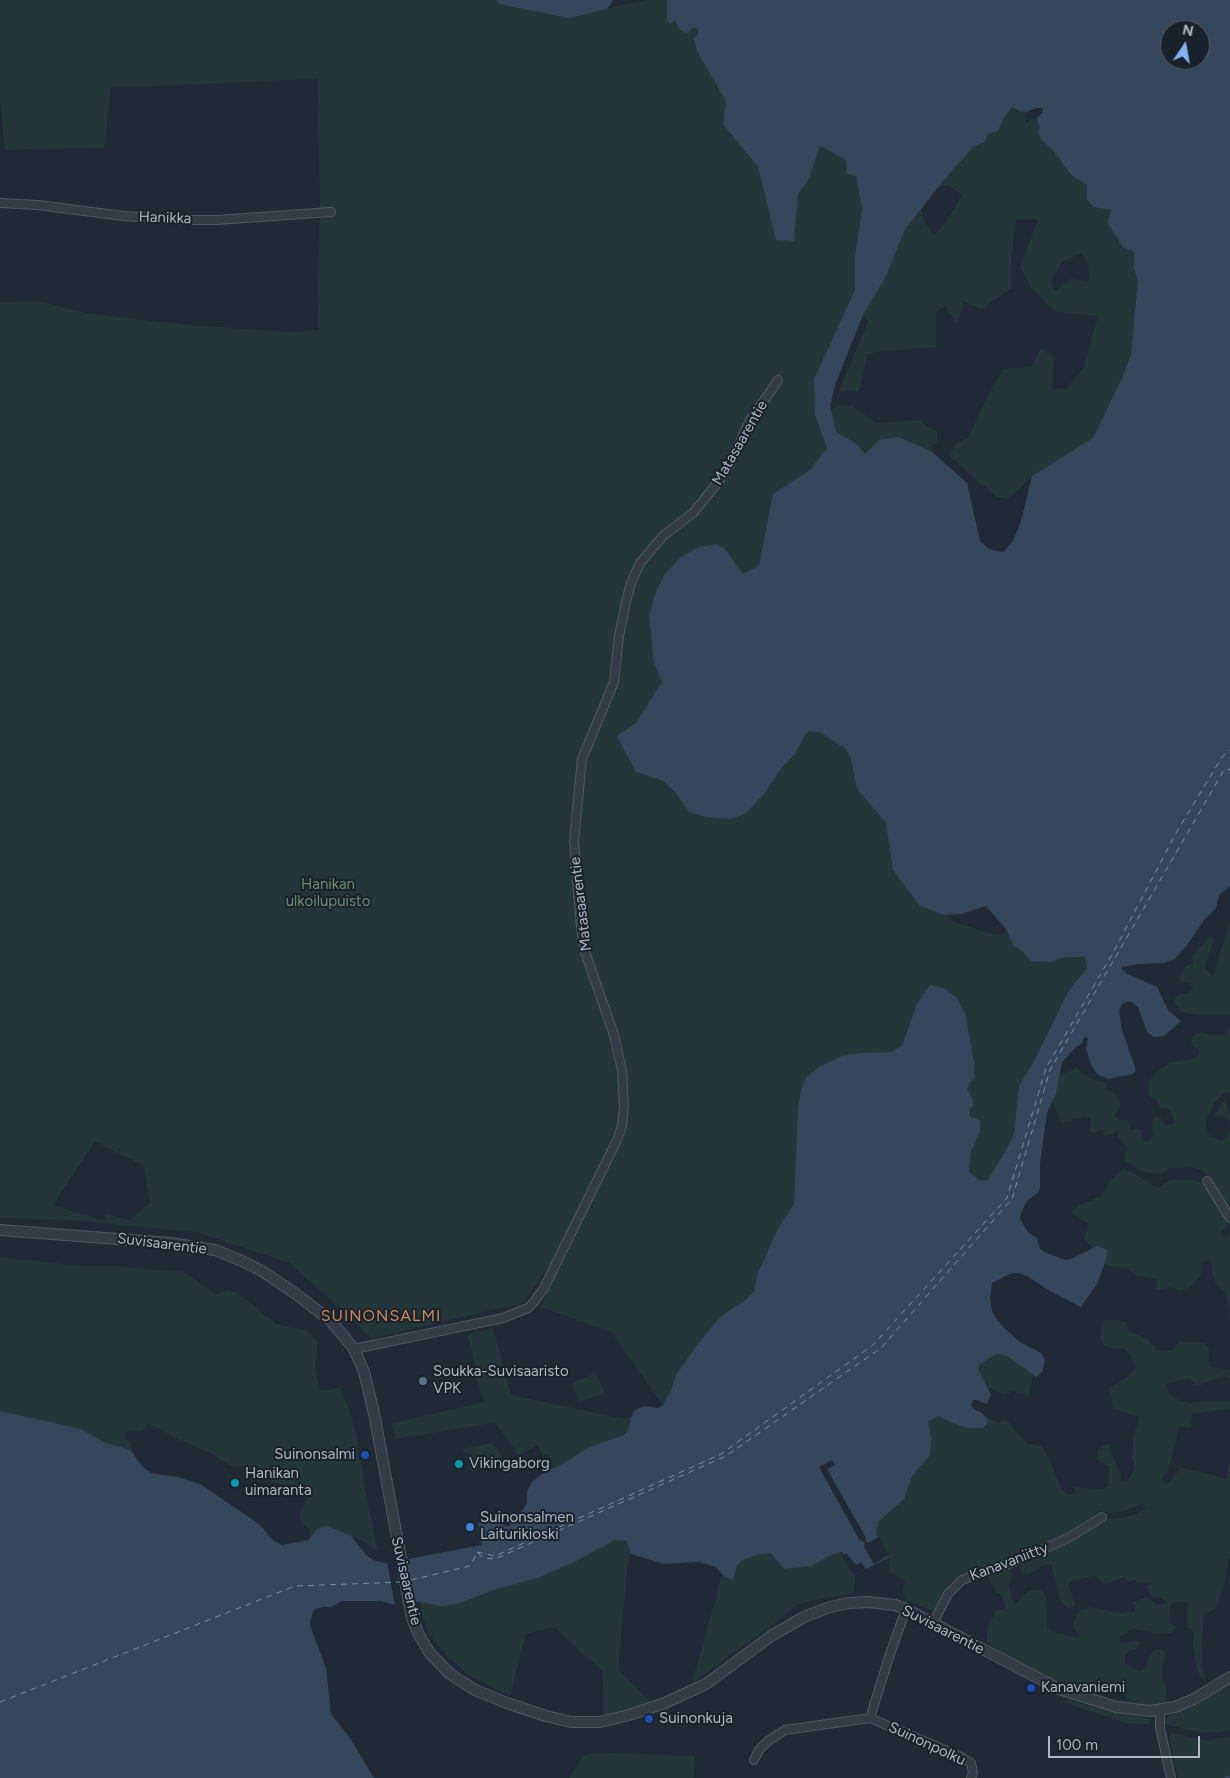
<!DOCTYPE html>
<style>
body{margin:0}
#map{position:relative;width:1230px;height:1778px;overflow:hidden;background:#202a36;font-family:Figtree,sans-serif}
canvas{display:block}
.north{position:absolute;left:1160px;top:20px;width:50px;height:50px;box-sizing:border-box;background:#19212b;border:1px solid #555d68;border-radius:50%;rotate:12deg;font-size:14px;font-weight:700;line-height:20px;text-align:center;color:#aeb7c3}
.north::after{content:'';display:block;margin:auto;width:18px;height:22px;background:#83b3f3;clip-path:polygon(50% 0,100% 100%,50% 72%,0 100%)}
.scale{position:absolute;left:1048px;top:1736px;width:152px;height:22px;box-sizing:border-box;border:2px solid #aeb7c3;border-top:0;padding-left:6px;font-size:15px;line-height:18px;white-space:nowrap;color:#aeb7c3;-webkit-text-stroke:4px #19212b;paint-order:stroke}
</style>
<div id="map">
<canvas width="1230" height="1778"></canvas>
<div class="north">N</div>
<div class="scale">100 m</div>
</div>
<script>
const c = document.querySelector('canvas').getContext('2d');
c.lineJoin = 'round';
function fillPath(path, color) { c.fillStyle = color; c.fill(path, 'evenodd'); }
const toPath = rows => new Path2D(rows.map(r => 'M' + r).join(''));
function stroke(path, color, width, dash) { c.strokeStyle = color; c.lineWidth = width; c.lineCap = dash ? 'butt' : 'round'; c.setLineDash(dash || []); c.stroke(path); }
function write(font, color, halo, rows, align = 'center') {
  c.font = font + ' Figtree,sans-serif'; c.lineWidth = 4; c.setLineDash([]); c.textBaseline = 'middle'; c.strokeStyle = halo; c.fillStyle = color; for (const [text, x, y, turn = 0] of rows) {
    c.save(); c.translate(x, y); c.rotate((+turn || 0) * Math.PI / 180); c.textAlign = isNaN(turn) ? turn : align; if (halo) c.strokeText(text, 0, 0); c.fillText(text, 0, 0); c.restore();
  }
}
const green = toPath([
 [0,0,613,0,608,8,645,0,667,0,668,14,684,5,797,193,809,179,820,146,846,160,847,174,856,176,862,210,855,255,855,290,814,379,831,410,839,405,853,406,876,423,922,420,925,426,937,431,937,443,930,447,932,452,921,462,837,709,946,916,954,922,1000,936,1006,929,1014,946,1098,951,1053,1021,1033,1063,1019,1085,1014,1134,1000,1160,1007,1162,825,1355,658,1408,663,1405,611,1332,540,1307,558,1270,551,1263,523,1303,372,1338,290,1263,200,1233,73,1220,0,1218,0,302,38,301,87,313,188,325,293,332,318,330,320,200,318,79,111,88,104,148,5,150,0,99],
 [95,1142,143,1165,150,1203,130,1220,106,1214,104,1221,53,1205],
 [1014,89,1053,114,1041,141,1053,150,1070,174,1087,185,1087,199,1113,210,1134,252,1161,390,1050,482,1032,476,1008,499,997,497,949,456,957,443,968,438,986,399,1003,369,1032,366,1041,348,1054,358,1052,389,1066,389,1083,369,1098,316,1055,312,1031,287,1020,267,1038,219,1016,219,1010,272,1012,288,982,309,964,302,957,324,945,306,936,313,936,347,875,352,867,355,859,391,839,391,868,322,863,315,885,278,906,228,921,209,924,221,934,235,946,222,962,195,948,185,938,188],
 [1039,107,1043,108,1042,113,1037,118,1032,119,1026,123,1024,116,1027,112],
 [1082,253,1088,263,1089,281,1071,279,1055,291,1051,282,1062,262],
 [1230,921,1230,1015,1197,1015,1181,1012,1174,1002,1175,997,1180,994,1188,994,1193,986,1192,983,1181,981,1179,978,1186,966,1193,964,1192,956,1210,936,1214,939,1205,967,1213,977],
 [1230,1025,1230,1092,1225,1093,1215,1102,1206,1119,1207,1134,1221,1141,1225,1138,1230,1131,1230,1211,1213,1182,1201,1170,1192,1167,1169,1169,1162,1174,1146,1173,1126,1162,1124,1156,1128,1148,1118,1137,1118,1131,1115,1131,1114,1134,1104,1136,1103,1129,1095,1133,1090,1131,1091,1118,1083,1116,1062,1123,1057,1114,1052,1100,1060,1075,1076,1068,1092,1079,1106,1083,1107,1089,1117,1096,1121,1103,1115,1115,1117,1119,1128,1120,1131,1130,1140,1128,1143,1140,1148,1142,1154,1135,1152,1124,1154,1116,1160,1117,1166,1126,1174,1123,1174,1119,1168,1108,1160,1108,1157,1101,1148,1095,1150,1080,1157,1072,1170,1062,1196,1058,1201,1051,1191,1045,1192,1038,1197,1033,1202,1032,1210,1035,1224,1035],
 [1225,1100,1228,1112,1230,1112,1230,1127,1229,1121,1224,1117,1215,1115,1219,1106],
 [1123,1169,1132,1172,1152,1185,1160,1187,1170,1180,1189,1179,1204,1184,1214,1195,1229,1219,1227,1226,1220,1233,1224,1237,1230,1234,1230,1321,1226,1294,1216,1283,1212,1273,1212,1263,1209,1260,1202,1263,1201,1274,1191,1287,1180,1291,1171,1287,1159,1290,1155,1290,1157,1280,1138,1276,1125,1268,1109,1266,1105,1263,1107,1257,1103,1247,1097,1246,1093,1248,1084,1239,1089,1224,1072,1213,1073,1210,1078,1206,1101,1196,1110,1181],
 [0,1257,83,1266,118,1266,156,1270,183,1271,216,1295,228,1290,238,1293,276,1324,306,1330,318,1342,315,1367,320,1391,340,1388,350,1411,356,1434,366,1495,378,1550,355,1537,351,1544,290,1565,273,1540,282,1545,309,1540,310,1530,304,1525,300,1518,300,1513,307,1499,285,1485,269,1481,247,1466,233,1467,209,1452,182,1441,148,1423,142,1431,127,1432,125,1436,131,1444,131,1451,144,1468,0,1472],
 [933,1317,1007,1356,1033,1375,1029,1396,1013,1391,1006,1395,988,1387,989,1390],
 [1105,1320,1120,1320,1126,1322,1129,1331,1147,1339,1158,1351,1172,1350,1180,1341,1205,1343,1209,1349,1208,1363,1211,1367,1230,1370,1230,1379,1224,1375,1199,1386,1195,1385,1190,1378,1165,1384,1169,1394,1177,1399,1189,1403,1205,1401,1230,1401,1230,1409,1192,1414,1190,1428,1178,1426,1175,1445,1168,1470,1161,1479,1167,1484,1181,1468,1214,1475,1214,1476,1226,1479,1230,1462,1230,1558,1228,1559,1224,1587,1215,1609,1204,1614,1201,1665,1205,1678,1203,1679,1200,1677,1196,1665,1193,1647,1194,1636,1192,1629,1188,1628,1187,1623,1188,1605,1187,1603,1174,1602,1171,1604,1169,1623,1176,1626,1173,1633,1162,1633,1157,1634,1147,1631,1134,1629,1125,1633,1120,1637,1119,1641,1122,1643,1127,1643,1136,1640,1139,1642,1137,1649,1131,1650,1125,1654,1125,1663,1139,1671,1145,1668,1150,1655,1154,1650,1162,1649,1165,1654,1164,1661,1162,1666,1161,1679,1166,1686,1167,1703,1157,1706,1140,1704,1120,1694,1105,1690,1086,1690,1072,1687,1054,1680,989,1645,987,1640,988,1626,997,1610,1004,1609,1005,1604,1001,1594,996,1593,987,1573,1009,1566,1012,1574,1008,1586,1015,1605,1025,1594,1032,1590,1042,1590,1045,1593,1047,1603,1047,1626,1050,1631,1078,1638,1080,1635,1073,1627,1073,1621,1081,1610,1090,1607,1122,1613,1132,1611,1134,1612,1136,1605,1130,1604,1146,1597,1150,1598,1156,1605,1164,1604,1165,1601,1162,1598,1152,1597,1146,1587,1153,1583,1137,1583,1135,1579,1129,1582,1124,1577,1104,1585,1095,1576,1072,1581,1069,1585,1075,1604,1074,1607,1068,1608,1061,1602,1051,1564,1041,1567,1028,1575,1024,1574,1020,1570,1024,1561,1103,1519,1118,1519,1134,1515,1146,1508,1142,1503,1125,1511,1111,1513,1100,1511,1049,1544,1000,1564,962,1573,947,1587,933,1611,906,1601,903,1590,905,1580,889,1573,889,1557,876,1533,906,1425,971,1405,974,1409,999,1424,1002,1420,1007,1420,1028,1444,1041,1446,1046,1453,1062,1489,1068,1496,1075,1493,1075,1487,1102,1489,1108,1486,1109,1467,1097,1459,1097,1452,1103,1445,1110,1445,1111,1454,1121,1474,1120,1480,1127,1481,1135,1468,1132,1456,1134,1435,1139,1417,1113,1409,1110,1388,1129,1375,1136,1367,1131,1357,1124,1349,1112,1348,1104,1346,1100,1338,1102,1325],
 [493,1327,511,1395,626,1419,632,1416,650,1450,572,1509,547,1455,543,1456,537,1445,519,1455,495,1423,395,1439,392,1423,485,1402,480,1392,468,1335],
 [595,1373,605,1393,579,1402,572,1383],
 [493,1443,507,1466,470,1471,468,1453,464,1453,462,1449],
 [817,1516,855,1575,854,1593,798,1604,774,1624,692,1683,722,1575,716,1567],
 [568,1539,632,1539,631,1554,628,1562,618,1670,651,1702,604,1715,602,1671,554,1627,526,1634,510,1696,467,1674,445,1654,428,1631,423,1618,420,1602,426,1603,482,1596,497,1589],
 [1230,1684,1230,1730,1218,1733,1197,1732,1165,1724,1166,1718,1168,1716,1190,1708],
 [1069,1700,1105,1711,1146,1718,1150,1721,1149,1723,1145,1724,1126,1723,1064,1702],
 [1173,1733,1206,1740,1230,1737,1230,1778,1178,1778,1169,1736],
 [595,1752,695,1756,694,1778,569,1778,583,1756]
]);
const water = toPath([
 [495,0,613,0,607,9,569,18,499,4],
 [667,0,1230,0,1230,886,1219,895,1216,908,1204,920,1187,945,1175,959,1163,963,1139,964,1122,967,1121,968,1127,974,1157,987,1168,1010,1181,1021,1164,1036,1154,1037,1147,1032,1138,1007,1133,1003,1129,1001,1122,1004,1119,1011,1122,1030,1135,1067,1135,1071,1133,1074,1109,1079,1098,1075,1091,1065,1086,1048,1088,1038,1085,1037,1081,1044,1075,1048,1062,1062,1056,1093,1047,1113,1040,1163,1040,1188,1038,1193,1027,1201,1021,1213,1020,1219,1028,1232,1037,1238,1040,1249,1046,1253,1066,1260,1071,1259,1097,1246,1107,1249,1107,1257,1097,1284,1081,1307,1050,1291,1027,1276,1018,1273,1010,1274,992,1283,990,1298,992,1312,1002,1326,1020,1342,1041,1353,1045,1360,1042,1372,1036,1377,1007,1356,996,1354,980,1364,978,1369,991,1395,987,1404,976,1400,973,1400,971,1405,974,1409,982,1413,988,1421,986,1425,983,1428,969,1428,955,1424,939,1416,928,1421,931,1438,930,1455,912,1476,904,1499,879,1521,876,1533,889,1557,855,1575,842,1552,833,1554,811,1566,784,1569,771,1553,760,1554,743,1560,737,1565,733,1581,722,1574,716,1567,699,1562,664,1564,631,1554,627,1541,615,1540,576,1561,540,1577,497,1589,457,1604,440,1606,420,1602,395,1605,381,1601,342,1601,331,1607,322,1607,314,1610,310,1621,311,1628,326,1668,331,1714,350,1738,374,1778,0,1778,0,1411,81,1429,105,1443,118,1446,131,1451,144,1468,151,1473,178,1477,200,1484,259,1524,273,1540,282,1545,309,1540,318,1528,327,1526,351,1536,367,1556,375,1561,386,1563,482,1545,478,1523,492,1520,509,1527,512,1517,522,1511,527,1503,527,1491,533,1481,548,1470,563,1464,587,1448,624,1435,628,1431,633,1412,639,1408,645,1406,658,1408,663,1405,672,1388,676,1375,700,1341,720,1317,747,1299,754,1291,758,1273,778,1229,794,1204,798,1108,801,1090,806,1078,819,1067,842,1056,860,1053,891,1052,902,1046,917,1004,930,985,943,988,956,997,965,1013,974,1063,974,1078,970,1082,967,1090,973,1099,973,1107,970,1108,969,1116,980,1120,980,1131,971,1151,969,1172,979,1180,987,1181,1006,1150,1014,1134,1019,1085,1033,1063,1068,992,1087,968,1085,957,1066,957,1050,962,1031,961,1022,951,1014,946,1006,929,986,906,961,914,945,915,920,906,893,870,886,823,857,789,851,759,846,749,821,733,809,731,804,737,795,754,782,767,764,794,745,814,730,819,707,817,689,812,676,793,664,781,636,772,617,736,636,723,662,682,654,663,649,616,654,597,664,575,681,557,699,547,717,544,725,549,743,574,759,566,773,494,810,470,827,448,815,415,814,379,855,290,855,255,862,210,856,176,847,174,846,160,820,146,809,179,798,194,794,241,776,240,758,167,723,124,726,101,697,51,694,38,698,34,698,31,696,28,692,28,687,33,680,30,675,20,671,24,667,22],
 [1170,30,1200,30,1200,60,1170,60],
 [1012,107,1020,111,1027,112,1034,108,1043,108,1042,113,1037,118,1040,128,1038,131,1041,140,1053,150,1070,174,1087,185,1087,199,1093,207,1112,210,1107,222,1123,247,1134,252,1134,268,1138,281,1131,355,1123,376,1093,438,1032,476,1021,521,1013,541,1003,552,989,549,980,541,967,483,932,452,899,437,879,440,865,454,855,443,836,432,830,406,835,385,863,315,885,278,906,228,944,180,974,146,985,142,987,135,998,131,1003,119]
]);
const pier = toPath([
 [832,1460,835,1465,827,1469,866,1538,865,1539,867,1543,879,1537,889,1555,874,1564,864,1547,865,1545,862,1540,860,1541,819,1467],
 [846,1553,856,1565,861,1562,866,1569,855,1575,842,1557],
 [407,1557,415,1605,395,1607,387,1560]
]);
const stream = toPath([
 [1226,1778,1230,1777]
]);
const ferry = toPath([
 [477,1552,495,1556,721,1454,873,1345,1007,1198,1046,1068,1114,951,1176,833,1222,757,1230,750],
 [478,1553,483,1558,495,1559,726,1456,881,1348,1012,1199,1050,1070,1224,770,1230,769],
 [411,1580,470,1566,477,1553],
 [0,1702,295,1586,402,1582]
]);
const minor = toPath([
 [0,203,38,205,123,216,189,220,217,220,331,212],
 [1207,1181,1230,1218],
 [354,1349,503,1318,528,1308,533,1303,544,1288,618,1138,622,1126,624,1107,622,1070,614,1035,584,949,581,928,574,841,582,759,614,682,619,636,626,602,631,583,640,563,663,536,693,513,719,481,730,464,750,420,773,388,778,380],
 [933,1623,948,1594,962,1580,988,1570,1014,1562,1068,1538,1102,1517],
 [1160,1711,1160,1728,1171,1778],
 [870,1718,959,1756,971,1763,973,1773,971,1778],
 [754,1760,759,1750,768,1741,785,1730,870,1718,889,1657,906,1609]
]);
const tertiary = toPath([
 [0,1230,170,1243,215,1250,242,1261,262,1271,296,1294,331,1321,354,1349,364,1372,374,1413,412,1618,419,1635,429,1652,450,1674,475,1690,507,1703,546,1716,571,1722,600,1722,629,1715,665,1703,706,1684,771,1636,804,1617,830,1607,849,1603,868,1602,895,1605,906,1609,1059,1689,1116,1707,1150,1711,1175,1707,1194,1699,1230,1677]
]);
const markers = [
 [423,1381,5,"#5c6f8a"],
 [365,1455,5,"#1a4fb4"],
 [459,1464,5,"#0f9aa8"],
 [235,1483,5,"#0f9aa8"],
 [470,1527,5,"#3f7fe0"],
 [1031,1688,5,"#1a4fb4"],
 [649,1719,5,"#1a4fb4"]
];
const streetNames = [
 ["Hanikka",165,218,2],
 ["Matasaarentie",740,443,-60],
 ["Matasaarentie",581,904,-97],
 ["Suvisaarentie",162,1244,7],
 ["Kanavaniitty",1009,1562,-21],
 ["Suvisaarentie",406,1581,77],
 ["Suvisaarentie",943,1630,27],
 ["Suinonpolku",927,1744,25]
];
const parkNames = [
 ["Hanikan",328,885],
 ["ulkoilupuisto",328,902]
];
const poiNames = [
 ["Soukka-Suvisaaristo",433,1372],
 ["VPK",433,1389],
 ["Suinonsalmi",355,1455,"right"],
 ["Vikingaborg",469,1464],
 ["Hanikan",245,1474],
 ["uimaranta",245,1491],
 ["Suinonsalmen",480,1518],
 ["Laiturikioski",480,1535],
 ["Kanavaniemi",1041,1688],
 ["Suinonkuja",659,1719]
];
const neighbourhoodNames = [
 ["SUINONSALMI",381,1316]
];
fillPath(green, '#233738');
fillPath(water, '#35475c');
fillPath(pier, '#202a36');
stroke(stream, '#35475c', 3);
stroke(ferry, '#778faa', 1, [6, 5]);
stroke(minor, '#515a64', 10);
stroke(tertiary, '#515a64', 12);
stroke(minor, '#343c46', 8);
stroke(tertiary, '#343c46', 10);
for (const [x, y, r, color] of markers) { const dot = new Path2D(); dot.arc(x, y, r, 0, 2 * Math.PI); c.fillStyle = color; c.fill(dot); stroke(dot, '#19212b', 2); }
write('15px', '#aeb7c3', '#19212b', streetNames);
write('15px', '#67926f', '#19212b', parkNames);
write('15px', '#aeb7c3', '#19212b', poiNames, 'left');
c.letterSpacing = '1px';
write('16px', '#ce8a5e', '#19212b', neighbourhoodNames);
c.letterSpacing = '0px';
</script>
